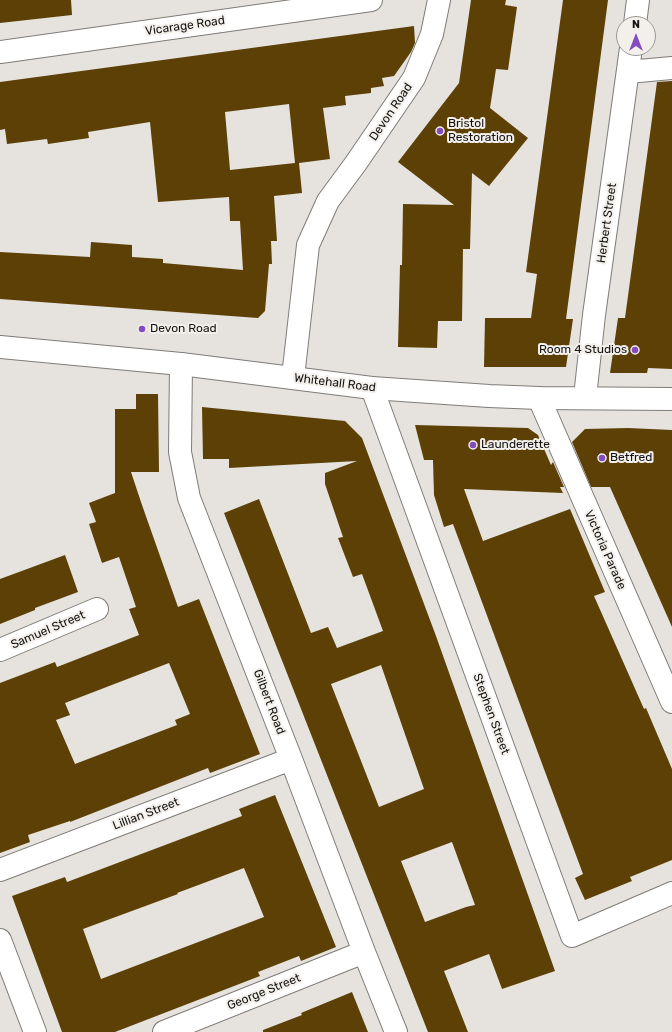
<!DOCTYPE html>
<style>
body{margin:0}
#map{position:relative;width:672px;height:1032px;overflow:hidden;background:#e6e3df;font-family:Rubik,sans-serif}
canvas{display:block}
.north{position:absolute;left:616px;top:16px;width:40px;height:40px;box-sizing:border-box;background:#f3f0ec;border:1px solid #9a9895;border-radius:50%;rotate:0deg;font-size:11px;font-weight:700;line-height:16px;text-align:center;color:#141312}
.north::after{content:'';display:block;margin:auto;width:14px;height:18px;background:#844ac1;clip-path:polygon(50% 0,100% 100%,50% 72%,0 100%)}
</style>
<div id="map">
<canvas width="672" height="1032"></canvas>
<div class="north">N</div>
</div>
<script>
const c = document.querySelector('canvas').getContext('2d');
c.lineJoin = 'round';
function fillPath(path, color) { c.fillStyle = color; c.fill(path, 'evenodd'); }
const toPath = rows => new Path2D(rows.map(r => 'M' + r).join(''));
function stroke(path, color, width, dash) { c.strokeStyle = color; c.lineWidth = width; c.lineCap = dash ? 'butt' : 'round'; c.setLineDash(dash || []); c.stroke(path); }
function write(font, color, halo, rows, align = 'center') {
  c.font = font + ' Rubik,sans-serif'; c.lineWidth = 4; c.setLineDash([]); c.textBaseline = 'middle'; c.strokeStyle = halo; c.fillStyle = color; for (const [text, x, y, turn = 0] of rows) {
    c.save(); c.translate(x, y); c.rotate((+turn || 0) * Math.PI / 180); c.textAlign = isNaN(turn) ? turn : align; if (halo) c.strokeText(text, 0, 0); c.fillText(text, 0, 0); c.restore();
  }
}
const building = toPath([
 [0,0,71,0,72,15,0,23],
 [471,0,506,0,505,5,517,7,508,70,496,69,490,108,528,138,489,186,472,173,470,249,463,249,462,321,438,321,437,348,398,347,400,265,402,265,403,204,454,205,398,162,459,83],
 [563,0,608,0,566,319,573,319,566,367,484,367,485,318,531,318,537,274,526,272],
 [414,26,415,43,411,52,394,76,382,78,384,86,371,88,371,93,345,96,346,105,323,108,330,159,299,163,302,193,274,196,277,241,271,241,272,264,269,264,265,311,258,318,0,299,0,252,90,257,91,242,132,245,132,257,163,259,163,263,243,270,240,221,230,221,229,197,158,202,150,122,88,132,89,138,48,144,47,139,7,144,5,129,0,130,0,82],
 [289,104,295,163,230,170,225,112],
 [672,81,672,369,648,368,647,373,610,373,618,318,625,318,657,82],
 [136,394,158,394,159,472,131,472,142,505,178,607,199,599,260,754,210,773,208,768,70,822,70,821,28,835,30,842,0,853,0,683,55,662,57,667,139,635,129,609,136,607,119,557,102,563,89,524,96,522,89,503,115,493,115,409,136,409],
 [169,663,190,714,175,720,177,725,75,764,56,720,70,715,65,703],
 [202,407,345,421,362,438,436,636,555,971,502,989,489,954,444,971,468,1032,428,1032,224,513,259,499,311,633,328,627,337,648,383,631,362,574,353,577,338,538,343,537,325,484,325,473,357,461,229,468,229,459,203,459],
 [381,665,424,789,379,807,331,684],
 [452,842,475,905,466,907,425,922,401,861],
 [415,425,528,428,538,435,551,465,553,462,564,487,560,487,563,493,464,489,483,541,570,509,605,592,594,596,644,709,646,708,672,769,672,860,630,877,632,881,585,900,575,878,583,874,453,524,444,527,434,495,433,460,424,460],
 [628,428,672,430,672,627,610,487,591,487,572,442,585,429],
 [65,555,78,592,35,608,35,610,0,624,0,579],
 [275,795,336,947,301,961,299,956,258,972,260,976,115,1032,62,1032,12,896,65,877,67,882,242,816,239,809],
 [244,868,264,917,101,979,83,929,178,894,177,893],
 [352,992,368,1032,263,1032,263,1030,302,1015,301,1013]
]);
const street = toPath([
 [635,24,638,0],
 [0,52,371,0],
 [628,72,672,68],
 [181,364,180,452,189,498,291,759,364,952,396,1032],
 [293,377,308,245,328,201,356,163,414,78,432,34,439,0],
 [372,388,572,936,672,893],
 [585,397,594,315,631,48],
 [539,398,672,702],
 [0,650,97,609],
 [0,870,291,759],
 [0,940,35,1032],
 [164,1032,364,952]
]);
const secondary = toPath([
 [0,347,181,364,372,388,489,396,539,398,672,399]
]);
const markers = [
 [440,131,4,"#844ac1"],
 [142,329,4,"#844ac1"],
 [635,350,4,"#844ac1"],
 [473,445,4,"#844ac1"],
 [602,458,4,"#844ac1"]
];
const streetNames = [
 ["Vicarage Road",185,26,-8],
 ["Devon Road",391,112,-56],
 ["Herbert Street",607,223,-82],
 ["Whitehall Road",335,383,7],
 ["Victoria Parade",605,550,66],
 ["Samuel Street",48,630,-23],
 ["Gilbert Road",269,702,69],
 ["Stephen Street",491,714,70],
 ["Lillian Street",146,814,-21],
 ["George Street",264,992,-22]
];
const poiNames = [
 ["Bristol",448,124],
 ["Restoration",448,138],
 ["Devon Road",150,329],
 ["Room 4 Studios",627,350,"right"],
 ["Launderette",481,445],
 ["Betfred",610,458]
];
fillPath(building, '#5d4005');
stroke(street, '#7f7c78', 24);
stroke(secondary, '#7f7c78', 24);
stroke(street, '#fff', 22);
stroke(secondary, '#fff', 22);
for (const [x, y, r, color] of markers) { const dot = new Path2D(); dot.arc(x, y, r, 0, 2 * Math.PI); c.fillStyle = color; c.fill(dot); stroke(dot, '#f3f0ec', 1.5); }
write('12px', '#141312', '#f3f0ec', streetNames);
write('12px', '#141312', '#f3f0ec', poiNames, 'left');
</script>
